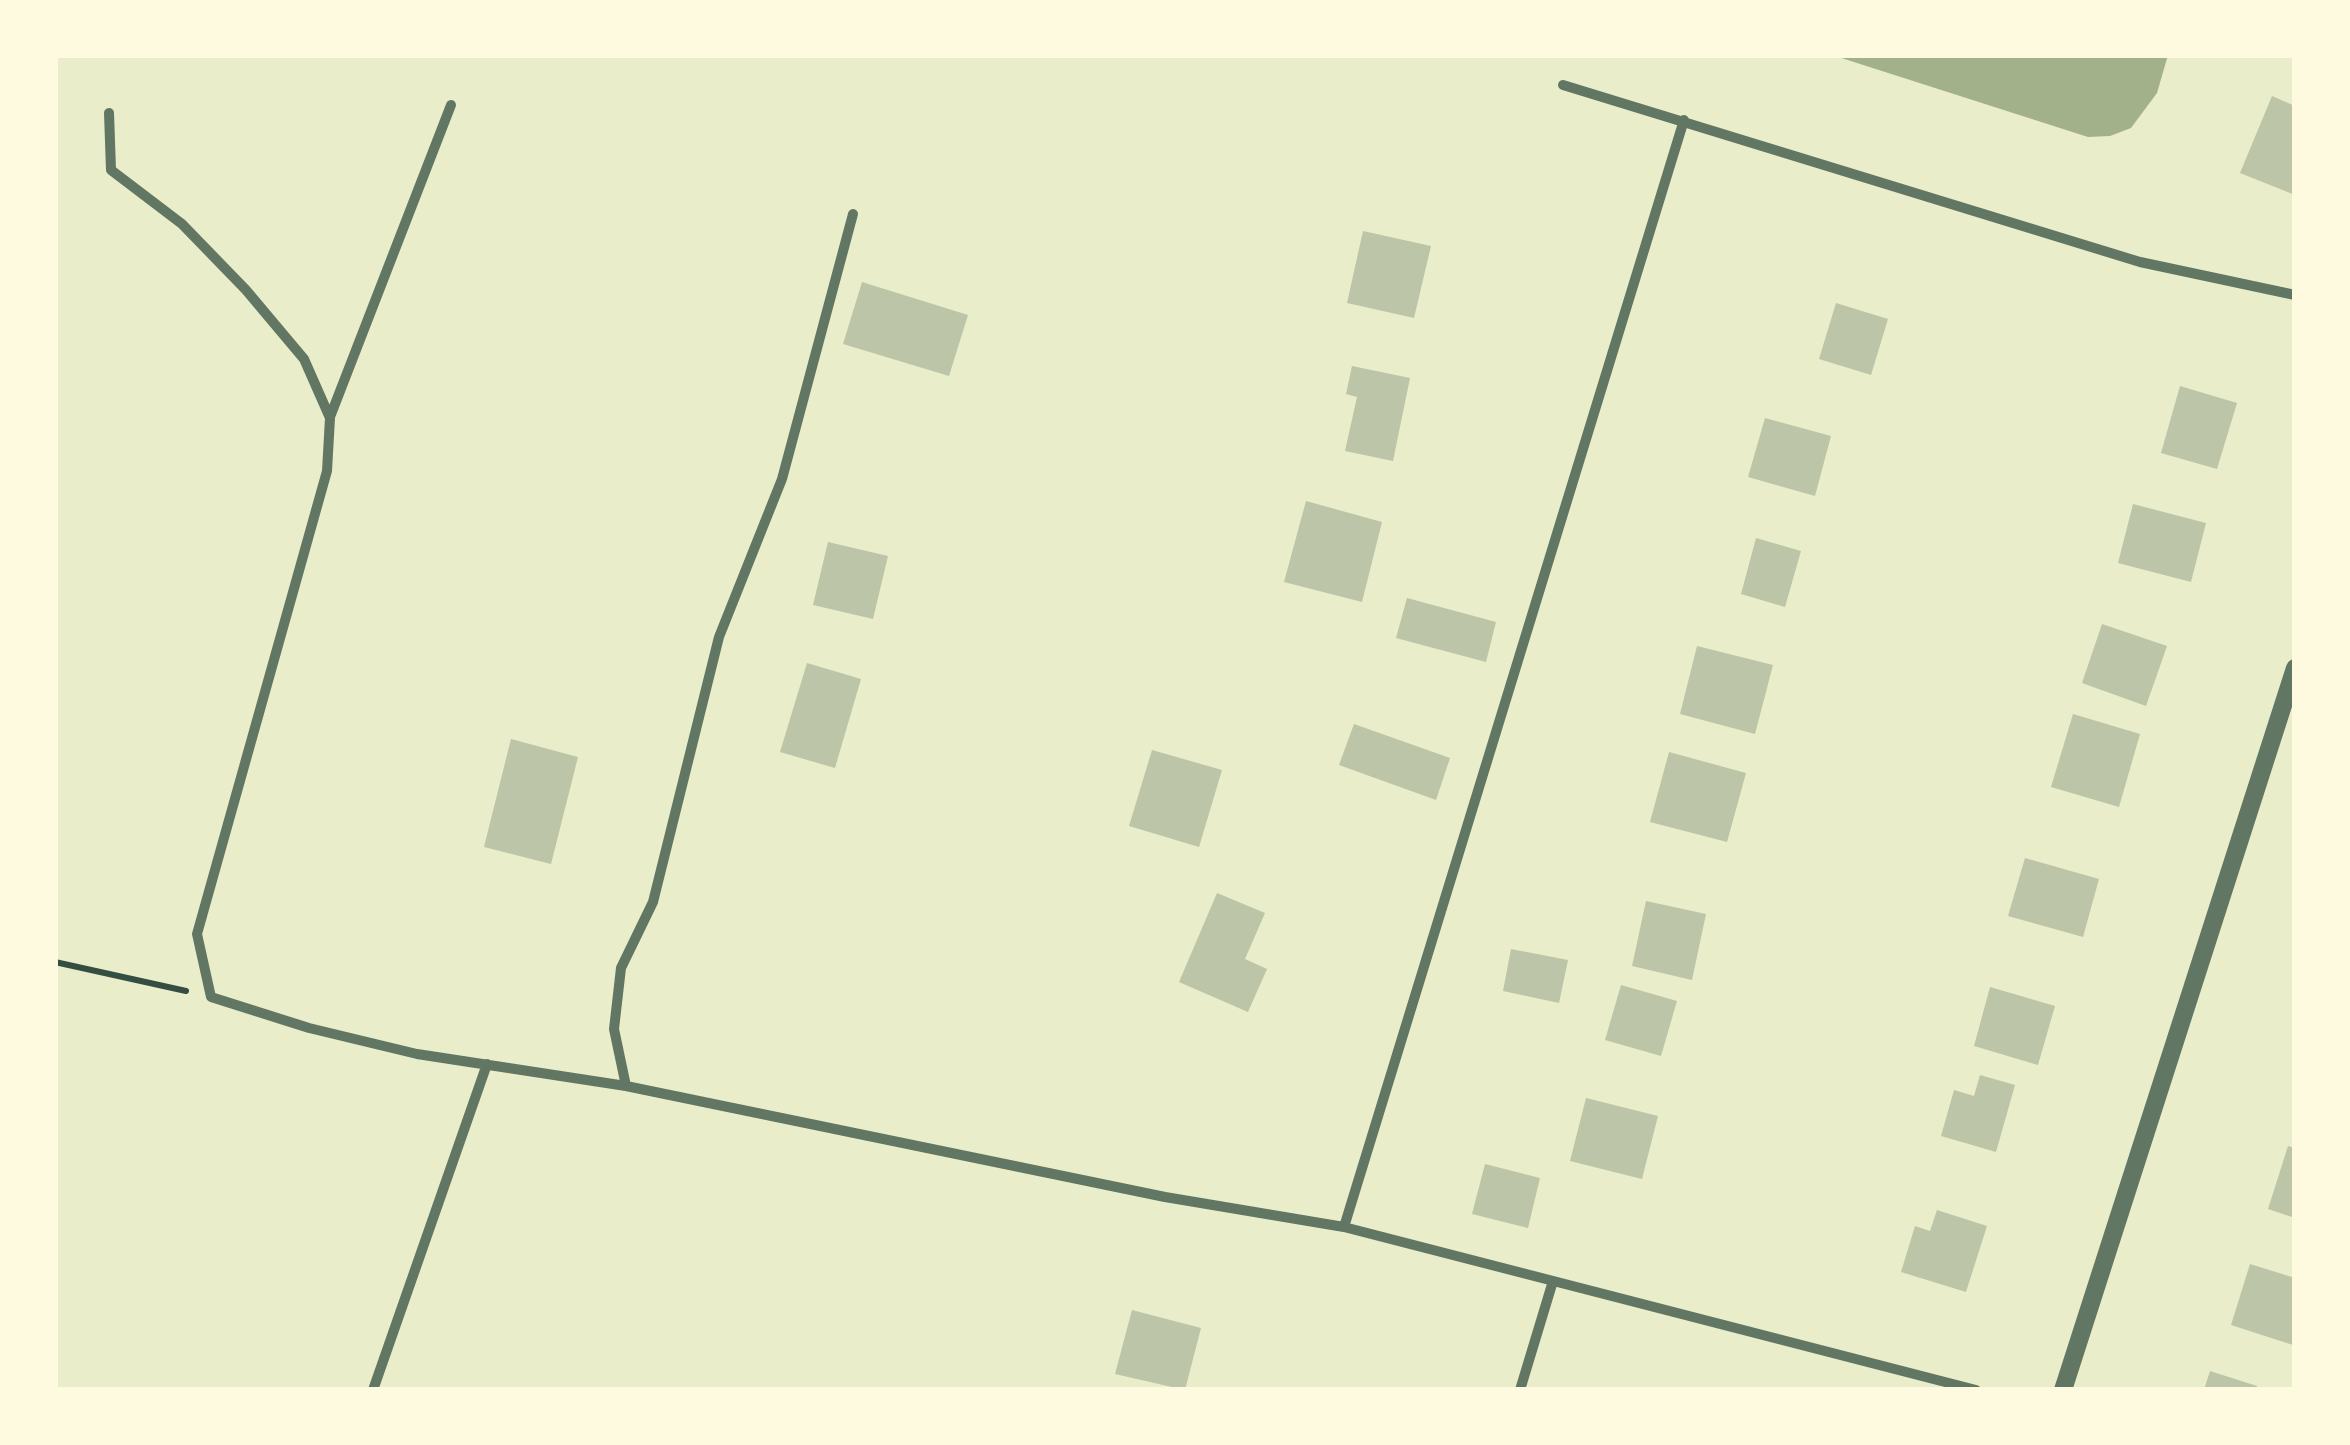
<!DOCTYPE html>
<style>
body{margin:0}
#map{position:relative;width:2350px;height:1445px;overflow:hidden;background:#e9edc9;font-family:"Open Sans",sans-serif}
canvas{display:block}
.frame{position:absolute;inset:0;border:58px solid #fefae0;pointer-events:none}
</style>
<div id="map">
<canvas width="2350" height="1445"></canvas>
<div class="frame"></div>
</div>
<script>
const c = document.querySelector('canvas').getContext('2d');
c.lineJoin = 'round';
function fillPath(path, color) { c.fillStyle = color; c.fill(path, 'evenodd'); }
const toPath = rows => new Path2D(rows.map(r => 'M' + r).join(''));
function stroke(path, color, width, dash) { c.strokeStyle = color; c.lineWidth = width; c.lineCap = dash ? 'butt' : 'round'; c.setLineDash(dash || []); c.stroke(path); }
const water = toPath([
 [1832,55,2168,55,2157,93,2131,128,2110,136,2088,137]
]);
const building = toPath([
 [2272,96,2295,106,2295,195,2240,173],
 [1363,231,1431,246,1414,318,1347,303],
 [862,282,968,315,949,376,843,344],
 [1836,303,1888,319,1871,375,1819,359],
 [1352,366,1410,378,1393,461,1345,451,1357,397,1346,394],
 [2180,386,2237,403,2217,469,2161,453],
 [1765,418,1831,436,1815,496,1748,477],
 [1306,501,1382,522,1362,602,1284,582],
 [2133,504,2206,523,2191,582,2118,563],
 [1756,538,1801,551,1785,607,1741,594],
 [828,542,888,556,873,619,813,605],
 [1407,598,1496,622,1486,662,1396,638],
 [2102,624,2167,646,2146,706,2082,683],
 [1697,646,1773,665,1755,734,1680,714],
 [807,663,861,679,835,768,780,752],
 [2073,714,2140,734,2119,807,2051,787],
 [1354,724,1450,758,1436,800,1339,765],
 [511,739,578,757,551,864,484,847],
 [1152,750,1222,770,1199,847,1129,826],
 [1669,752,1746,773,1727,842,1650,822],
 [2025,858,2099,879,2083,937,2008,916],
 [1217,893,1265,913,1245,959,1267,969,1248,1012,1179,982],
 [1646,901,1706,914,1692,980,1632,966],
 [1511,949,1568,960,1559,1003,1503,991],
 [1621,985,1677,1001,1661,1056,1605,1040],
 [1990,987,2055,1006,2038,1065,1974,1046],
 [1980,1075,2015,1085,1996,1152,1941,1136,1954,1090,1974,1096],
 [1586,1098,1658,1116,1642,1179,1570,1161],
 [2288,1146,2295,1148,2295,1218,2268,1209],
 [1485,1164,1540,1178,1528,1228,1472,1214],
 [1937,1210,1987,1226,1966,1292,1901,1272,1915,1226,1930,1231],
 [2250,1264,2295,1278,2293,1345,2231,1325],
 [1132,1310,1201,1328,1185,1390,1115,1374],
 [2210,1371,2257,1386,2256,1390,2204,1390]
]);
const path = toPath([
 [55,962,186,991]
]);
const minor = toPath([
 [1563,85,2140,262,2295,295],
 [109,113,111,170,182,224,246,290,304,359,330,418,327,471,197,934,211,997,309,1028,417,1054,626,1086,1165,1197,1344,1227,1976,1390],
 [330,417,451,105],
 [626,1086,614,1029,621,968,653,902,719,637,782,479,853,214],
 [1344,1227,1684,120],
 [373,1390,487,1064],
 [1520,1390,1553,1281]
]);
const tertiary = toPath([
 [2063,1390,2295,668]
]);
fillPath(water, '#a3b18a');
fillPath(building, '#bcc5a7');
stroke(path, '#344e41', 6);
stroke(minor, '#617663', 10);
stroke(tertiary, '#617663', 18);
</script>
